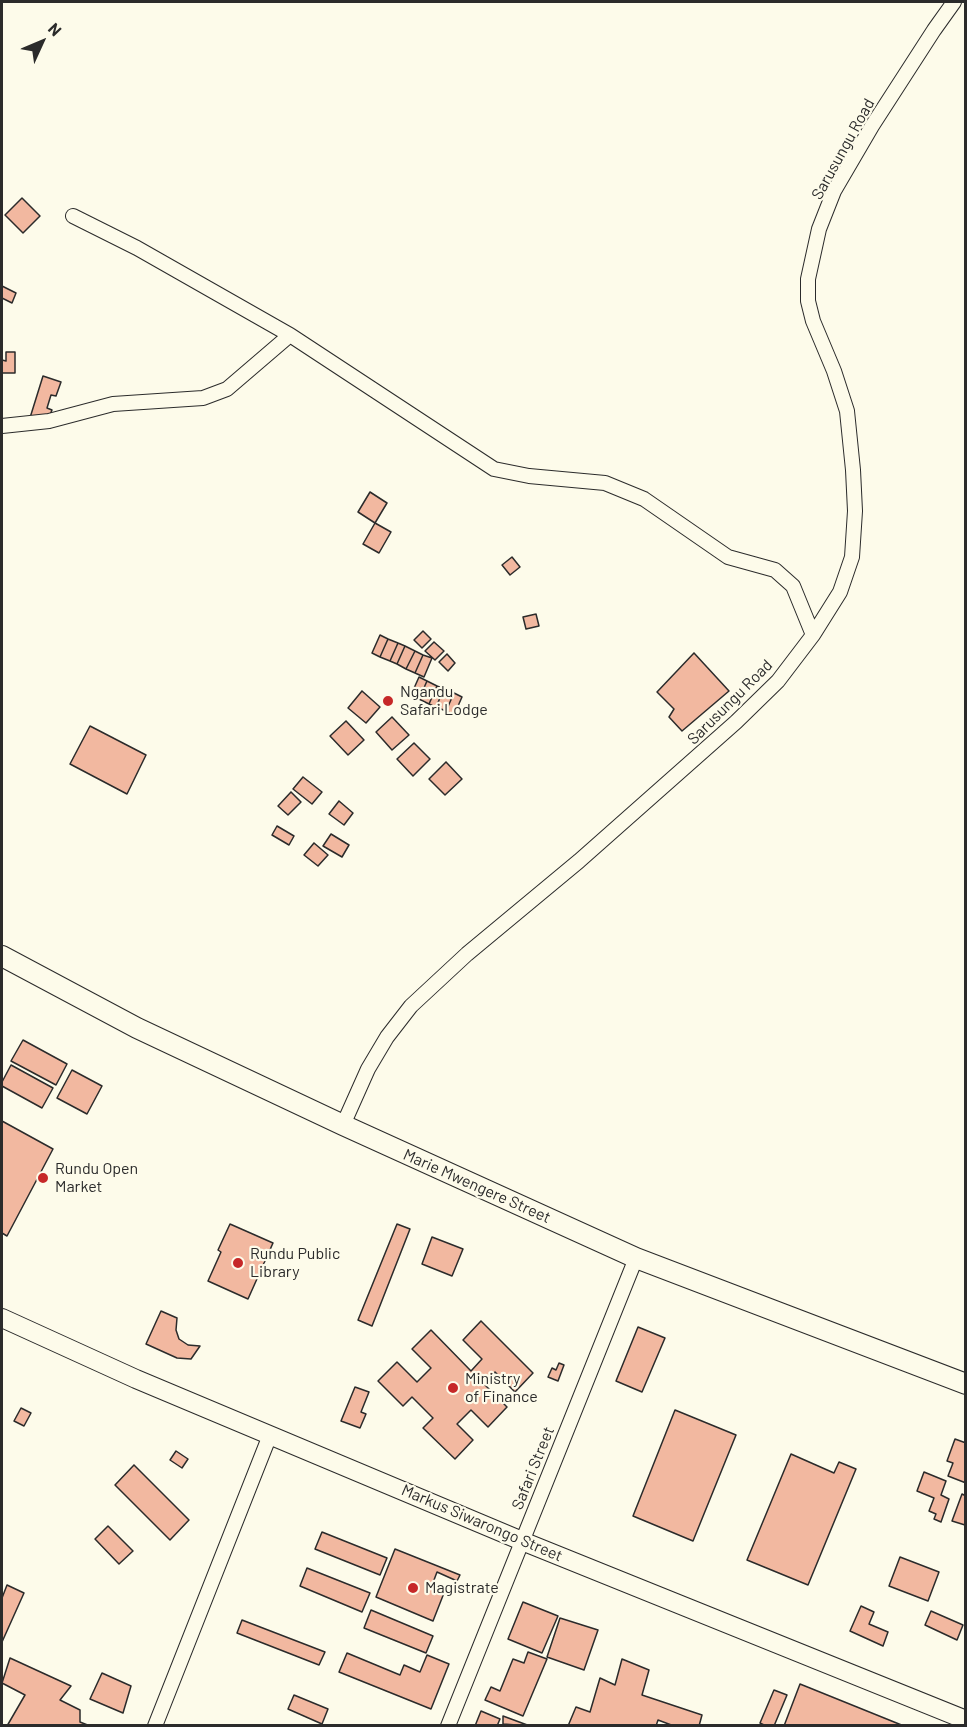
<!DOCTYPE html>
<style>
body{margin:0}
#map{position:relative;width:967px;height:1727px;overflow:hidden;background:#fdfbea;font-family:Barlow,sans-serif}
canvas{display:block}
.frame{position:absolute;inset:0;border:3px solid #2b2b2b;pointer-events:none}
.north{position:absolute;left:12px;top:12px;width:60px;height:60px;-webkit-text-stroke:4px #fdfbea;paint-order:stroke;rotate:46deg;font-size:16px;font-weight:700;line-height:24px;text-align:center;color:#2b2b2b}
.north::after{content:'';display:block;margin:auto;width:21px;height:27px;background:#2b2b2b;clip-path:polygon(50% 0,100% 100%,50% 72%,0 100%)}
</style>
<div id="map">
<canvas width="967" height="1727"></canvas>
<div class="frame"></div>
<div class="north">N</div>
</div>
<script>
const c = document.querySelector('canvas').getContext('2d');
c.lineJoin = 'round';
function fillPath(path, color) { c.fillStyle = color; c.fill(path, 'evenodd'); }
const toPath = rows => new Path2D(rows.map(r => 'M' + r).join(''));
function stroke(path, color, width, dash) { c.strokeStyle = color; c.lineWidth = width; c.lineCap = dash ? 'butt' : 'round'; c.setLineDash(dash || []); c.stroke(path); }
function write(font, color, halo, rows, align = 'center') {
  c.font = font + ' Barlow,sans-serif'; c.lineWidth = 4.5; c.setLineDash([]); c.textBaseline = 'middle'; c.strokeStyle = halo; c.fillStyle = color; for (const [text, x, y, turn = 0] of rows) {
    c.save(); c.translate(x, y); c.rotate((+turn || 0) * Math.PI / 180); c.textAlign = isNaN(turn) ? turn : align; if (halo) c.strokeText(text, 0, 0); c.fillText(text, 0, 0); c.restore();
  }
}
const building = toPath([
 [22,198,40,216,23,233,5,215,22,198],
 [2,286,16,293,12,303,2,298,2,286],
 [6,352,15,352,15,373,2,373,2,360,6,361,6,352],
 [43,376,61,382,56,396,51,395,47,408,52,410,48,420,29,421,43,376],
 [370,492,387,503,375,523,358,512,370,492],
 [375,523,391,532,379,553,363,544,375,523],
 [512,557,520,567,510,575,502,565,512,557],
 [536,614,539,626,526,629,523,617,536,614],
 [423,631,431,639,422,648,414,640,423,631],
 [380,635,388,639,380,657,372,653,380,635],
 [388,639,398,643,390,661,380,657,388,639],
 [434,642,444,651,435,660,425,651,434,642],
 [398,643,405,646,397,664,390,661,398,643],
 [405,646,415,651,406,669,397,664,405,646],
 [415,651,423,655,415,673,406,669,415,651],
 [694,653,729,691,682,731,669,717,674,709,657,692,694,653],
 [447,654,455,663,448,671,439,662,447,654],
 [423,655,432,658,424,677,415,673,423,655],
 [419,677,427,681,419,699,411,695,419,677],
 [427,681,437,686,429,704,419,699,427,681],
 [437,686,444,689,436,707,429,704,437,686],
 [444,689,454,693,446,711,436,707,444,689],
 [362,691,380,707,366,723,348,708,362,691],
 [454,693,462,697,454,715,446,711,454,693],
 [392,717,409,735,392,750,376,732,392,717],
 [346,721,364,740,348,755,330,736,346,721],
 [90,726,146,755,127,794,70,764,90,726],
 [414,743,430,759,413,776,397,759,414,743],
 [446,762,462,779,445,795,429,779,446,762],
 [303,777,322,792,312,804,293,789,303,777],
 [291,792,301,802,288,815,278,806,291,792],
 [339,801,353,813,344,825,329,814,339,801],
 [277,826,294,836,289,845,272,835,277,826],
 [331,834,349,845,342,857,323,846,331,834],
 [314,843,328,855,318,866,304,855,314,843],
 [23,1040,67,1064,56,1085,11,1061,23,1040],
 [11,1065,53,1088,42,1108,2,1086,2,1082,11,1065],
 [72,1070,102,1086,87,1114,57,1098,72,1070],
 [2,1121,53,1149,7,1236,2,1233,2,1121],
 [230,1224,273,1243,248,1299,208,1281,221,1252,218,1250,230,1224],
 [397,1224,410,1229,372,1326,358,1320,397,1224],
 [432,1237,463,1249,452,1276,422,1264,432,1237],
 [161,1311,177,1318,176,1330,179,1339,188,1345,200,1346,191,1359,177,1358,146,1344,161,1311],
 [481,1321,533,1373,515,1392,495,1372,483,1383,507,1407,488,1427,471,1410,457,1424,473,1440,455,1459,423,1428,433,1418,412,1397,403,1406,378,1381,397,1362,417,1382,431,1368,412,1349,431,1330,471,1371,482,1359,463,1340,481,1321],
 [638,1327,665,1338,642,1392,616,1381,638,1327],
 [559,1363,564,1365,558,1381,548,1377,552,1368,556,1370,559,1363],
 [355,1387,369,1392,361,1412,366,1414,360,1428,341,1421,355,1387],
 [21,1408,31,1413,24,1426,14,1421,21,1408],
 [675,1410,736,1435,693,1541,633,1516,675,1410],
 [955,1439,966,1443,966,1483,948,1476,953,1463,947,1461,955,1439],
 [176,1451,188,1459,182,1468,170,1460,176,1451],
 [791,1454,834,1473,839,1462,856,1469,808,1585,747,1560,791,1454],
 [134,1465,189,1520,170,1540,115,1485,134,1465],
 [924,1472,946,1481,941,1495,949,1499,941,1522,934,1519,936,1514,929,1511,934,1498,917,1491,924,1472],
 [962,1494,966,1496,965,1525,952,1521,962,1494],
 [108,1526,133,1551,119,1564,95,1539,108,1526],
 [322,1532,387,1558,380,1575,315,1549,322,1532],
 [395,1549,460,1575,457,1581,437,1572,431,1588,444,1593,433,1621,376,1597,395,1549],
 [900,1557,939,1572,928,1601,889,1586,900,1557],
 [307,1568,370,1593,362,1612,300,1586,307,1568],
 [7,1585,24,1593,2,1642,2,1598,7,1585],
 [523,1602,558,1616,542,1653,508,1639,523,1602],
 [861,1606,874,1612,869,1624,888,1632,883,1646,850,1631,861,1606],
 [371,1610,433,1636,426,1653,364,1628,371,1610],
 [931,1611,963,1625,957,1640,925,1625,931,1611],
 [560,1618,598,1630,584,1670,547,1657,560,1618],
 [242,1620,325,1652,319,1665,237,1633,242,1620],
 [528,1652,547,1659,523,1716,485,1700,491,1687,500,1691,513,1659,524,1663,528,1652],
 [347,1653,400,1675,404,1665,420,1672,427,1655,449,1664,431,1709,339,1672,347,1653],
 [10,1658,71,1686,60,1700,80,1710,80,1722,90,1726,7,1726,25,1695,2,1683,10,1658],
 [622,1659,649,1670,642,1695,702,1715,699,1726,674,1726,658,1720,656,1726,568,1726,576,1707,590,1712,600,1678,615,1685,622,1659],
 [102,1673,131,1686,123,1713,90,1699,102,1673],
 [800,1684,904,1726,784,1726,800,1684],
 [774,1690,787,1695,774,1726,766,1726,760,1723,774,1690],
 [294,1695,328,1709,322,1724,288,1709,294,1695],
 [481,1711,500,1719,497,1726,475,1726,481,1711],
 [503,1716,530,1726,503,1724,503,1716]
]);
const minor = toPath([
 [73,216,137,248,290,335,494,469,529,476,605,483,644,499,728,557,775,570,793,586,813,635],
 [2,426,49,421,113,404,203,398,227,389,290,335],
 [343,1125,368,1069,387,1037,411,1006,467,954,579,861,736,722,778,681,813,635,840,592,852,557,855,511,853,470,847,411,834,371,813,321,808,301,808,279,819,229,834,191,872,126,934,30,954,2],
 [155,1726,270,1435],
 [448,1726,636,1258]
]);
const tertiary = toPath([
 [2,1318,136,1379,522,1541,966,1720]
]);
const secondary = toPath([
 [2,956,137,1028,343,1125,636,1258,966,1384]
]);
const markers = [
 [388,701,6,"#c62828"],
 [43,1178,6,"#c62828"],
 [238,1263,6,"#c62828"],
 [453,1388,6,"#c62828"],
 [413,1588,6,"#c62828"]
];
const streetNames = [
 ["Sarusungu Road",843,149,-61],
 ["Sarusungu Road",730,702,-45],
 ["Marie Mwengere Street",477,1186,24],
 ["Safari Street",533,1468,-68],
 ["Markus Siwarongo Street",482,1523,23]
];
const poiNames = [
 ["Ngandu",400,692],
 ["Safari Lodge",400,710],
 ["Rundu Open",55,1169],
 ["Market",55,1187],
 ["Rundu Public",250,1254],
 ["Library",250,1272],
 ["Ministry",465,1379],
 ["of Finance",465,1397],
 ["Magistrate",425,1588]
];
fillPath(building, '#f2b8a0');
stroke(building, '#2b2b2b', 1.5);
stroke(minor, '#2b2b2b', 16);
stroke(tertiary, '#2b2b2b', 20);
stroke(secondary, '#2b2b2b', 22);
stroke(minor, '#fdfbea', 14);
stroke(tertiary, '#fdfbea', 18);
stroke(secondary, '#fdfbea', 20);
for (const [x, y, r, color] of markers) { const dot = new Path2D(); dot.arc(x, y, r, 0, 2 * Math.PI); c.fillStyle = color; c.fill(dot); stroke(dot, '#fdfbea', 2); }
write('16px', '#2b2b2b', '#fdfbea', streetNames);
write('16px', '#2b2b2b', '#fdfbea', poiNames, 'left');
</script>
